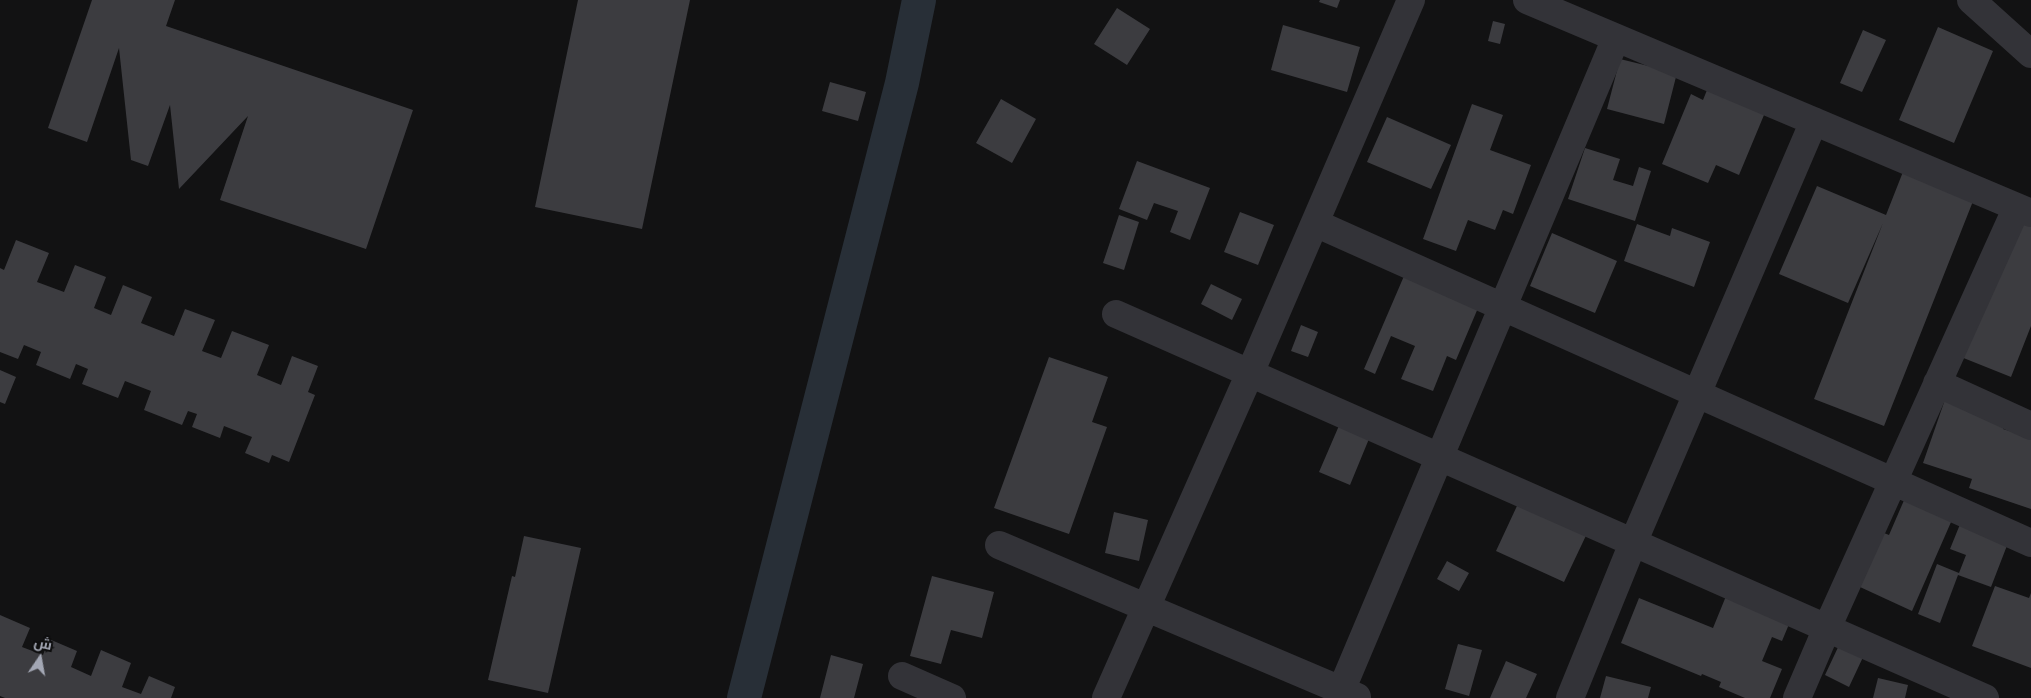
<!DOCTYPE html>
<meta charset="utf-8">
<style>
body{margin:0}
#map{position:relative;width:2031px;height:698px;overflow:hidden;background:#121213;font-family:"Asap Condensed",Cairo,sans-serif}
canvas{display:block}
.north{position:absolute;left:15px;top:633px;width:50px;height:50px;-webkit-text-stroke:4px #0d0d0e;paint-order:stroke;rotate:12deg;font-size:14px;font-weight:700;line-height:20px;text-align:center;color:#a3a7b4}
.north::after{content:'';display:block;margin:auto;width:18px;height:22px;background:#a3a7b4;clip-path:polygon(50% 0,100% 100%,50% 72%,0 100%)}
</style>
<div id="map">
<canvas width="2031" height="698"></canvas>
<div class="north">ش</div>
</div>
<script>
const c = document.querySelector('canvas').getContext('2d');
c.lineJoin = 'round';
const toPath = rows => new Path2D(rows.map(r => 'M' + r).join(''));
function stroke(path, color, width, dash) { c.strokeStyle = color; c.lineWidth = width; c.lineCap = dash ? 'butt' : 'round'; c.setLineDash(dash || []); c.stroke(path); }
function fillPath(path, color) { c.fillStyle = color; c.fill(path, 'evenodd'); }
const canal = toPath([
 [744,698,902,83,919,0]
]);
const building = toPath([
 [92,0,175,0,166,26,413,110,366,249,220,200,248,116,179,189,170,105,148,166,131,160,119,48,87,142,48,128],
 [578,0,690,0,642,229,535,207],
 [1320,0,1340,0,1337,8,1319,2],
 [1117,8,1150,29,1127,65,1094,44],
 [1493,21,1505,24,1500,44,1488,41],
 [1283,25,1360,47,1347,92,1271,70],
 [1938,27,1993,51,1954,143,1899,120],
 [1863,30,1886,40,1862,92,1840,83],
 [1620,59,1677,73,1664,124,1607,109],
 [1711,80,1769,103,1739,175,1716,165,1708,183,1662,164,1691,94,1703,100],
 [830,82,866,92,858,121,822,111],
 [1001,99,1036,119,1012,163,976,143],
 [1472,104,1503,115,1490,150,1531,165,1513,214,1503,210,1495,230,1468,220,1456,251,1423,239],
 [1387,117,1451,145,1431,189,1367,162],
 [1585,148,1620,159,1613,180,1633,186,1639,167,1651,171,1635,221,1568,199],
 [1910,154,1981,181,1884,426,1814,399,1883,223,1848,303,1779,274,1817,186,1886,215],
 [1137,161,1210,188,1190,240,1170,232,1178,211,1154,203,1147,220,1119,209],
 [2031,201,2031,326,2011,377,1961,357],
 [1240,212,1274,225,1258,265,1224,252],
 [1119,215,1139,222,1124,270,1103,263],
 [1637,224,1670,236,1672,228,1710,242,1694,287,1624,261],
 [1552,233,1617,261,1595,313,1530,286],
 [16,240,49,253,37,282,64,292,75,265,106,277,94,308,111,315,123,285,152,297,141,323,174,336,185,309,215,320,202,351,221,358,232,331,269,345,257,375,281,385,292,356,318,366,308,392,315,395,289,462,272,455,269,463,245,453,252,437,224,426,220,438,192,427,197,414,188,411,182,425,144,410,151,391,125,381,118,398,82,384,88,369,76,364,70,379,36,365,41,352,24,345,18,359,0,352,0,268,4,270],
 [1404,276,1478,308,1456,360,1447,356,1433,391,1401,379,1415,346,1391,336,1375,374,1364,369],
 [1211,284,1242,299,1232,320,1201,304],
 [1301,325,1318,332,1308,357,1291,351],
 [1049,357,1108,377,1092,422,1107,427,1069,534,994,508],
 [0,370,16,377,5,404,0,402],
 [1949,388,2010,409,2003,429,2020,434,2031,426,2031,509,1969,488,1972,479,1923,463],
 [1341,421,1371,434,1350,485,1319,472],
 [1908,491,1955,513,1912,611,1860,587,1884,533,1889,535],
 [1523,493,1591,525,1564,582,1496,551],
 [1114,512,1148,520,1139,561,1105,553],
 [1965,512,2013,530,1991,587,1958,575,1940,623,1918,614,1937,564,1959,573,1966,555,1950,549],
 [524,536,581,548,548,693,488,680,512,576,515,577],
 [1447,561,1469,573,1459,591,1437,579],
 [932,576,994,592,982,638,951,630,941,664,910,656],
 [1733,579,1797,605,1782,641,1772,637,1762,661,1782,669,1770,698,1745,698,1719,687,1721,682,1702,674,1701,676,1621,643,1639,598,1713,628],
 [1995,586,2029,598,2031,593,2031,668,1972,646],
 [0,615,30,628,22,647,43,655,49,639,77,651,71,667,91,676,101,650,131,663,122,687,141,694,149,676,175,687,171,698,5,698,0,696],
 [1848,626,1872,638,1849,687,1825,675],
 [1458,644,1482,650,1469,696,1445,689],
 [831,655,863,664,854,698,820,698],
 [1506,661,1537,674,1526,698,1490,698],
 [1606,676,1651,687,1648,698,1600,698],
 [1878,678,1908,685,1905,698,1873,698]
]);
const minor = toPath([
 [1527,0,2031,213],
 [1971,0,2031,54],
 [1315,223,2031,543],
 [1116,314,1985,698],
 [1937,383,2031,426],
 [999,545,1357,697],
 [902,676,952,698],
 [1106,698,1250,373,1411,0],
 [1338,698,1616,38],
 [1570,698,1633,543,1814,121],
 [1797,698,1827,628,2017,207]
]);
stroke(canal, '#282f37', 34);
fillPath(building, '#3c3c40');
stroke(minor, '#333338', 28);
</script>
